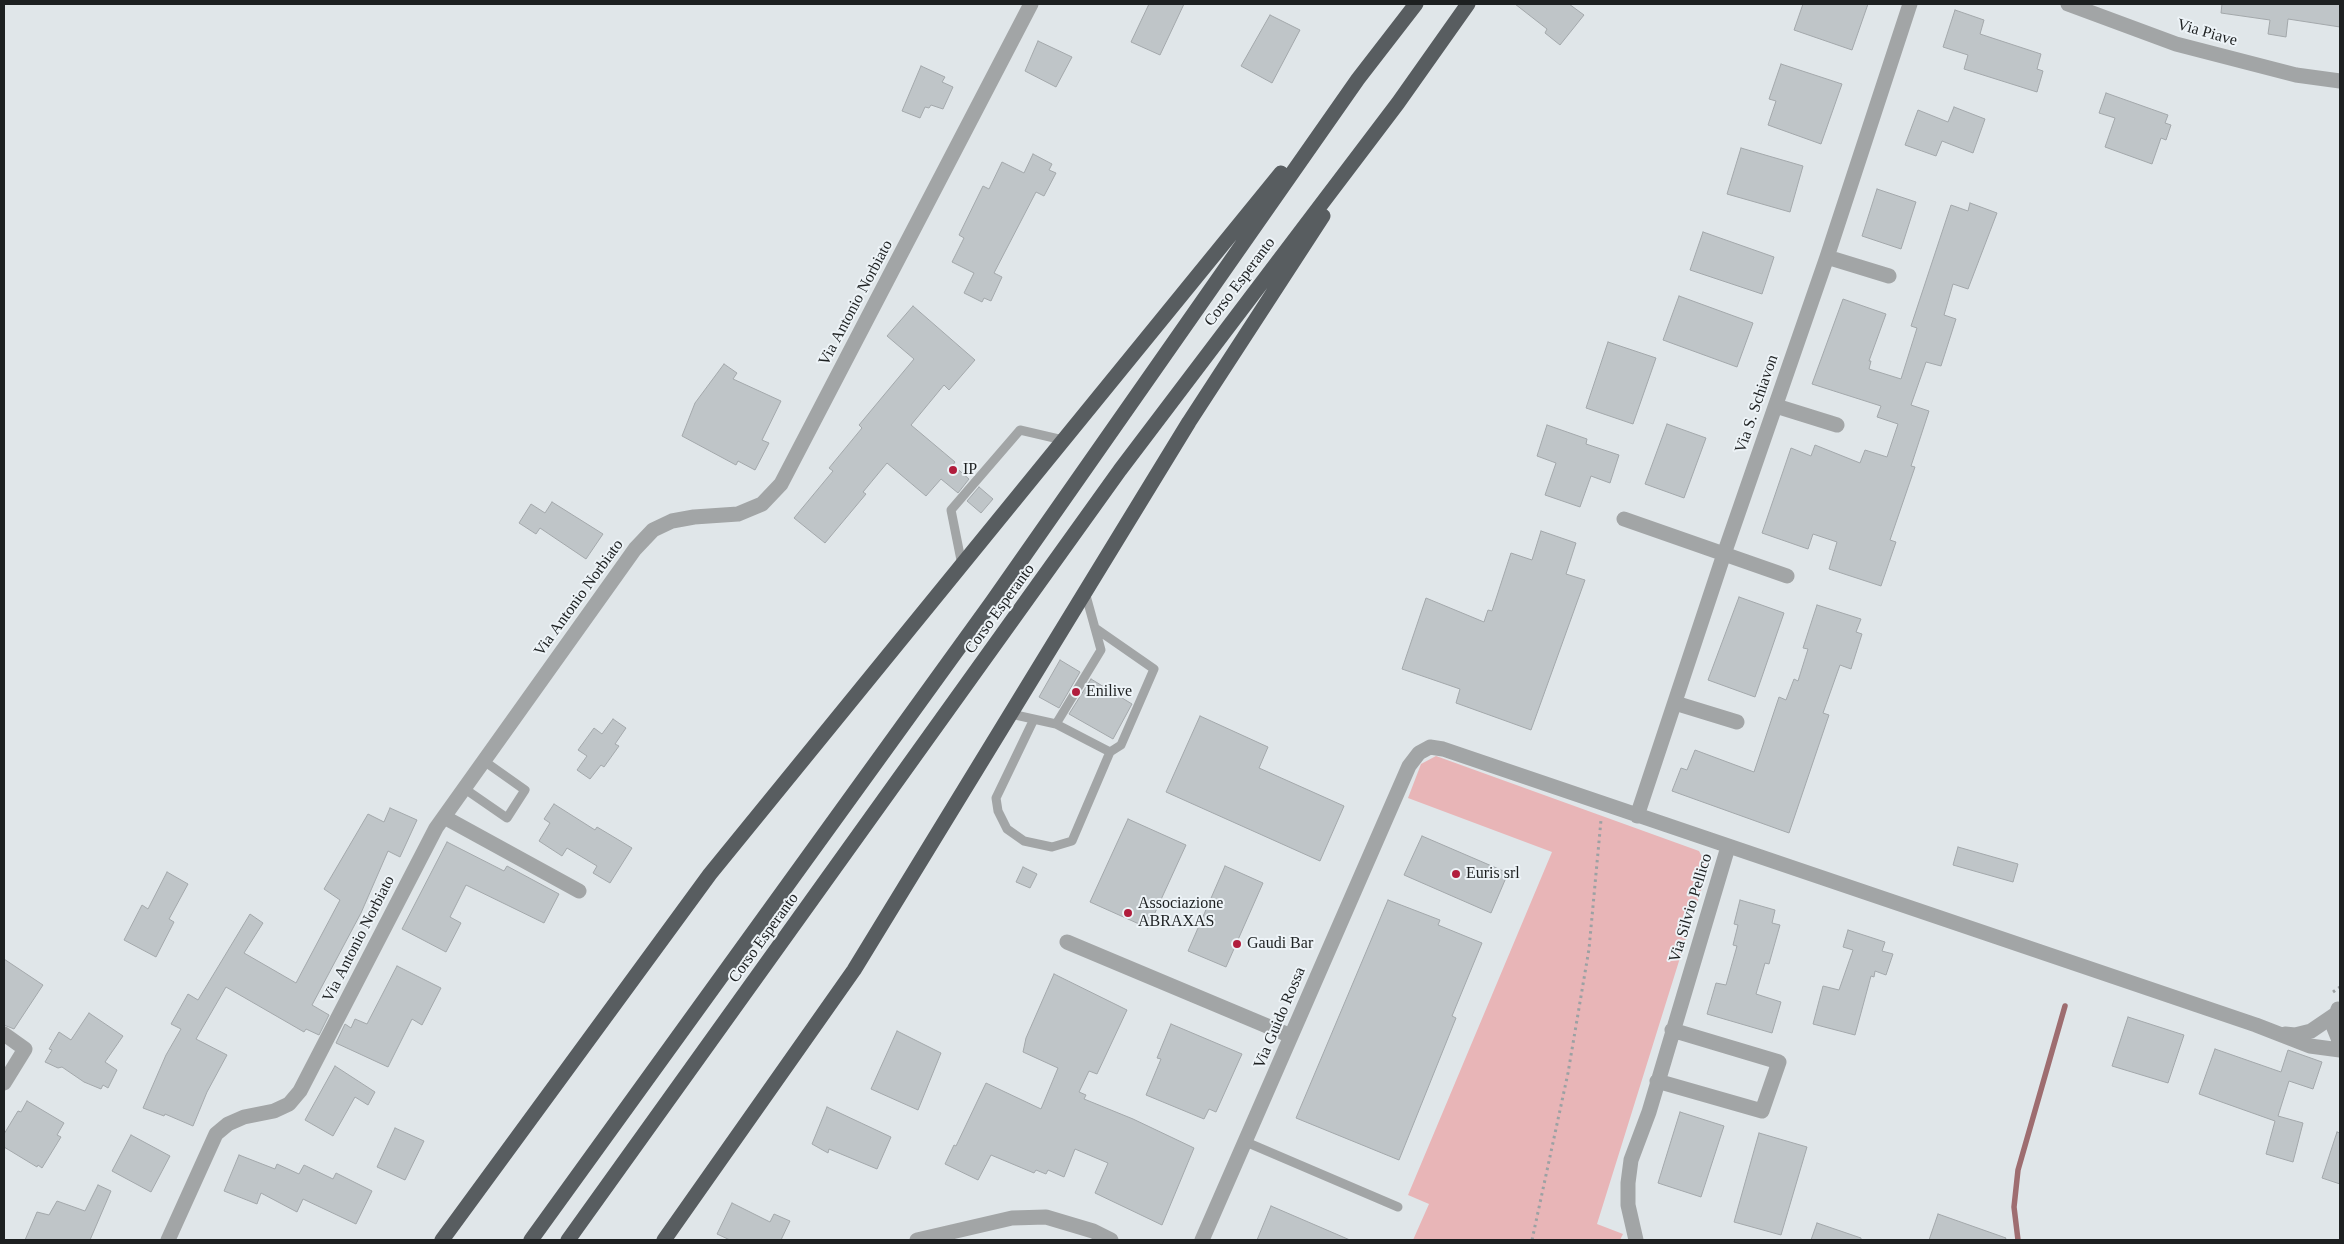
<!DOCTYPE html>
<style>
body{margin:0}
#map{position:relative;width:2344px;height:1244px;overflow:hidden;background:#e0e6e9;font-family:Georgia,serif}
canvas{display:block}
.frame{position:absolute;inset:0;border:5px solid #1d2021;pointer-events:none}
</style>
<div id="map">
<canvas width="2344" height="1244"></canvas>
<div class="frame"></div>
</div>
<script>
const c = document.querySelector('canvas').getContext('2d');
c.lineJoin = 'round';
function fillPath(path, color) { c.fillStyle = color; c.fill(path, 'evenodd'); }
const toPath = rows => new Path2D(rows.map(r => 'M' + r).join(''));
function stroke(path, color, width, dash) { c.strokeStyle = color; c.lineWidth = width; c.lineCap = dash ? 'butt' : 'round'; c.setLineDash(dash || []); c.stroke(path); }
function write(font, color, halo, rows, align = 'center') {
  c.font = font + ' Georgia,serif'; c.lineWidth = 4; c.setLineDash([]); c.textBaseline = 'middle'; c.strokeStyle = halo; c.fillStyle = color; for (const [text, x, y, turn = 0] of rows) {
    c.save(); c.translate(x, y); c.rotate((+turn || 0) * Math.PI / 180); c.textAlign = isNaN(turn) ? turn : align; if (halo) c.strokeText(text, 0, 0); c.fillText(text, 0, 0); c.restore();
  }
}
const green = toPath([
 [1436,756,1699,851,1708,868,1597,1224,1623,1234,1620,1240,1413,1240,1429,1204,1408,1195,1552,852,1408,798,1421,764]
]);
const stream = toPath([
 [2018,1240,2014,1207,2018,1170,2065,1006]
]);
const building = toPath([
 [1149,4,1184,4,1160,55,1131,42,1149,4],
 [1515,4,1569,4,1584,15,1560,45,1545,33,1547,29,1515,4],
 [1803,4,1868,4,1852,50,1794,30,1803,4],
 [2222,4,2340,4,2340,27,2288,19,2286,37,2268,34,2270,20,2221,13,2222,4],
 [1955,10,1984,20,1980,34,2041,54,2037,69,2043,71,2037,92,1964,69,1968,55,1943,47,1955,10],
 [1270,15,1300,30,1272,83,1241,66,1270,15],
 [1038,41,1072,57,1056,87,1025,71,1038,41],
 [1781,64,1842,84,1821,144,1768,125,1776,101,1769,99,1781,64],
 [921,66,945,77,942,82,953,87,943,109,931,105,929,108,925,107,920,118,902,111,921,66],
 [2106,93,2168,115,2165,123,2171,125,2166,140,2161,138,2152,164,2105,147,2115,118,2099,113,2106,93],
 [1954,107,1985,119,1973,153,1942,141,1936,156,1905,145,1918,110,1948,122,1954,107],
 [1741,148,1803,166,1790,212,1727,194,1741,148],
 [1033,154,1052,164,1049,170,1056,173,1044,196,1036,192,994,273,1002,277,991,301,984,298,982,302,964,293,974,273,952,262,964,238,959,235,983,186,989,189,1002,162,1024,173,1033,154],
 [1877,189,1916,202,1901,249,1862,236,1877,189],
 [1970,203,1997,213,1968,289,1953,284,1944,315,1956,319,1941,366,1926,362,1911,405,1929,411,1911,466,1915,467,1890,540,1896,542,1881,586,1829,569,1837,542,1813,534,1808,549,1762,533,1791,448,1811,456,1815,445,1860,463,1865,450,1887,457,1898,424,1877,417,1881,406,1812,384,1843,299,1886,314,1869,361,1871,361,1869,369,1901,379,1917,328,1911,326,1951,205,1968,211,1970,203],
 [1703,232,1774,257,1762,294,1690,270,1703,232],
 [1679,296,1753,323,1737,367,1663,340,1679,296],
 [913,306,975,360,949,390,944,385,911,425,955,462,953,465,969,479,958,493,941,479,926,496,887,463,863,492,866,494,825,543,794,518,833,471,829,468,862,428,859,425,914,359,887,336,913,306],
 [1608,342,1656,358,1633,424,1586,408,1608,342],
 [724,364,737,373,733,379,781,401,762,440,769,443,755,470,738,461,736,465,682,436,695,403,724,364],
 [1667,424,1706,438,1684,498,1645,484,1667,424],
 [1547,425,1587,439,1586,444,1619,455,1610,483,1591,476,1580,507,1545,495,1556,463,1537,456,1547,425],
 [979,487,993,499,981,513,967,501,979,487],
 [552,502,603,534,586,559,540,528,536,534,519,523,531,504,545,513,552,502],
 [1541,531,1576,543,1566,574,1585,580,1531,730,1456,703,1460,689,1402,669,1426,598,1484,622,1488,610,1492,611,1511,553,1532,560,1541,531],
 [1739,597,1784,613,1755,697,1708,680,1739,597],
 [1817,605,1861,619,1856,632,1862,634,1851,669,1840,665,1823,713,1829,715,1789,833,1672,791,1681,768,1687,770,1695,750,1754,772,1779,697,1786,700,1794,679,1798,681,1808,649,1803,648,1817,605],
 [1060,660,1080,672,1059,708,1039,697,1060,660],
 [1091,679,1132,704,1113,739,1069,714,1091,679],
 [1200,716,1268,747,1259,768,1344,806,1320,861,1166,792,1200,716],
 [613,719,626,728,615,744,619,746,604,767,601,765,590,779,577,770,587,756,578,750,594,728,602,734,613,719],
 [554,804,595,830,597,827,632,848,610,883,593,873,597,866,567,848,562,856,539,841,550,823,544,819,554,804],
 [390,808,417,820,400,857,388,851,361,913,312,1005,329,1015,319,1035,306,1029,304,1032,226,987,196,1039,227,1055,207,1092,193,1126,165,1114,164,1116,143,1108,166,1055,181,1029,171,1024,188,994,198,1000,250,914,263,923,244,953,296,983,340,900,324,889,368,814,384,822,390,808],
 [1128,819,1186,845,1148,928,1090,902,1128,819],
 [1422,836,1508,873,1491,913,1404,875,1422,836],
 [447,842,504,871,507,866,559,894,544,923,466,885,450,917,461,923,446,952,402,929,447,842],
 [1958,847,2018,864,2013,882,1953,865,1958,847],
 [1225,866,1263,883,1226,967,1188,951,1225,866],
 [1023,867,1037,874,1030,888,1016,882,1023,867],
 [167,872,188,884,169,919,174,922,156,957,124,940,142,905,148,909,167,872],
 [1388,900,1440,920,1438,925,1482,943,1452,1016,1456,1018,1399,1160,1296,1118,1388,900],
 [1740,900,1775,910,1772,923,1780,925,1769,964,1765,963,1756,994,1781,1002,1772,1033,1707,1014,1716,983,1726,985,1737,946,1733,945,1738,925,1734,924,1740,900],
 [1848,930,1885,942,1882,951,1893,954,1886,975,1875,971,1874,977,1871,976,1855,1035,1813,1024,1823,986,1839,990,1853,950,1843,947,1848,930],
 [4,959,43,985,14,1029,4,1025,4,959],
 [397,966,441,988,422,1025,412,1019,388,1067,336,1043,345,1024,351,1028,355,1019,367,1024,397,966],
 [1054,974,1127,1010,1097,1074,1089,1071,1079,1092,1086,1095,1084,1099,1133,1119,1194,1148,1162,1225,1095,1193,1108,1163,1075,1149,1064,1177,1048,1170,1046,1174,1036,1170,1034,1173,991,1155,978,1180,945,1164,954,1145,956,1146,986,1083,1041,1109,1058,1068,1023,1052,1026,1038,1054,974],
 [89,1013,123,1036,105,1062,117,1070,108,1088,103,1085,101,1089,84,1082,62,1067,58,1068,45,1062,52,1050,49,1049,59,1032,71,1040,89,1013],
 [2128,1017,2184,1035,2168,1083,2112,1066,2128,1017],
 [1171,1024,1242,1054,1216,1112,1209,1109,1204,1119,1146,1095,1161,1059,1157,1058,1171,1024],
 [897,1031,941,1053,918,1110,871,1089,897,1031],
 [2215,1049,2281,1072,2288,1050,2322,1062,2313,1089,2289,1081,2278,1116,2303,1123,2293,1162,2266,1154,2275,1121,2199,1094,2215,1049],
 [335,1066,375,1092,368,1105,355,1097,333,1136,305,1120,335,1066],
 [27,1101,64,1123,57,1135,61,1137,42,1168,38,1165,37,1167,4,1147,4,1134,18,1111,21,1112,27,1101],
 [827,1107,891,1137,877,1169,829,1149,828,1153,812,1144,827,1107],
 [1680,1112,1724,1126,1701,1197,1658,1183,1680,1112],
 [395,1128,424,1141,405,1180,377,1167,395,1128],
 [2337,1132,2340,1133,2340,1184,2322,1178,2337,1132],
 [1759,1133,1807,1147,1781,1235,1734,1222,1759,1133],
 [131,1135,170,1156,151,1192,112,1171,131,1135],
 [239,1155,275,1169,277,1164,299,1174,304,1165,333,1179,336,1173,372,1191,356,1224,303,1199,297,1212,261,1193,257,1204,224,1191,239,1155],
 [98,1185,111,1191,90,1240,25,1240,37,1212,49,1215,57,1201,85,1211,98,1185],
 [732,1203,770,1222,774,1214,790,1221,781,1240,730,1240,717,1234,732,1203],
 [1271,1206,1350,1240,1257,1240,1271,1206],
 [1938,1214,2006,1238,2005,1240,1929,1240,1938,1214],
 [1817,1223,1861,1238,1861,1240,1811,1240,1817,1223]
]);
const path = toPath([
 [2333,992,2340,987],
 [1532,1240,1568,1073,1589,949,1601,820]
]);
const lane = toPath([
 [962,565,951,510,1020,430,1063,440],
 [1095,628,1154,669,1121,745,1110,752],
 [1011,714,1056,724,1101,650,1085,592],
 [1034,719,996,798,998,811,1007,829,1024,841,1052,847,1072,841,1110,752,1056,724],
 [465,789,507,818,525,790,484,761],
 [1246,1142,1398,1207]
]);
const street = toPath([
 [2068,4,2176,44,2296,75,2340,81],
 [1827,257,1889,276],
 [1776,406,1837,425],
 [1624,519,1787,576],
 [1675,703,1737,722],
 [1637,816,1724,554,1827,257,1910,4],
 [444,817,579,891],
 [1067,942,1291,1036],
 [2338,1009,2334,1021,2334,1028,2340,1043],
 [4,1034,25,1049,4,1083],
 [2285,1034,2295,1035,2311,1031,2336,1014],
 [1657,1081,1762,1111,1779,1062,1672,1030],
 [168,1240,216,1134,228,1124,244,1117,274,1111,289,1104,300,1091,436,828,635,549,653,530,672,521,694,517,738,514,762,504,781,484,1031,4],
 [917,1240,1012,1218,1046,1217,1093,1231,1111,1240],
 [1202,1240,1409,766,1419,753,1430,747,1443,749,2256,1025,2310,1046,2340,1050],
 [1636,1240,1628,1205,1628,1183,1631,1160,1649,1112,1728,847]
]);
const highway = toPath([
 [442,1240,710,874,1281,173],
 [531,1240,992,602,1358,79,1416,4],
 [568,1240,1120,470,1398,103,1468,4],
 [664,1240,854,970,1189,422,1323,216]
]);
const markers = [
 [953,470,5,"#b11d3d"],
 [1076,692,5,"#b11d3d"],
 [1456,874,5,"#b11d3d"],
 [1128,913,5,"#b11d3d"],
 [1237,944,5,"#b11d3d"]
];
const streetNames = [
 ["Via Piave",2207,33,16],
 ["Corso Esperanto",1240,282,-53],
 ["Via Antonio Norbiato",856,303,-62],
 ["Via S. Schiavon",1757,404,-71],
 ["Via Antonio Norbiato",579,598,-54],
 ["Corso Esperanto",1000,609,-54],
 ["Via Silvio Pellico",1691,908,-73],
 ["Corso Esperanto",764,938,-54],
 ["Via Antonio Norbiato",359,939,-63],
 ["Via Guido Rossa",1280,1018,-67]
];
const poiNames = [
 ["IP",963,470],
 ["Enilive",1086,692],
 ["Euris srl",1466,874],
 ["Associazione",1138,904],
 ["ABRAXAS",1138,922],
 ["Gaudi Bar",1247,944]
];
fillPath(green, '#e8b5b7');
stroke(stream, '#9e6d70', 5.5);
fillPath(building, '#bfc5c8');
stroke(building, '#a3a8ab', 1);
stroke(path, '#9ca1a3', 3, [2.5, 4]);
stroke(lane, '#a2a5a6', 9);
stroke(street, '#a2a5a6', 15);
stroke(highway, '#585d60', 15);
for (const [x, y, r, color] of markers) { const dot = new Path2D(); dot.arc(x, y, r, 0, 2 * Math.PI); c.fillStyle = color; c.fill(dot); stroke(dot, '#edf3f7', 2); }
write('16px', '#1d2021', '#edf3f7', streetNames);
write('16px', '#1d2021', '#edf3f7', poiNames, 'left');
</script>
